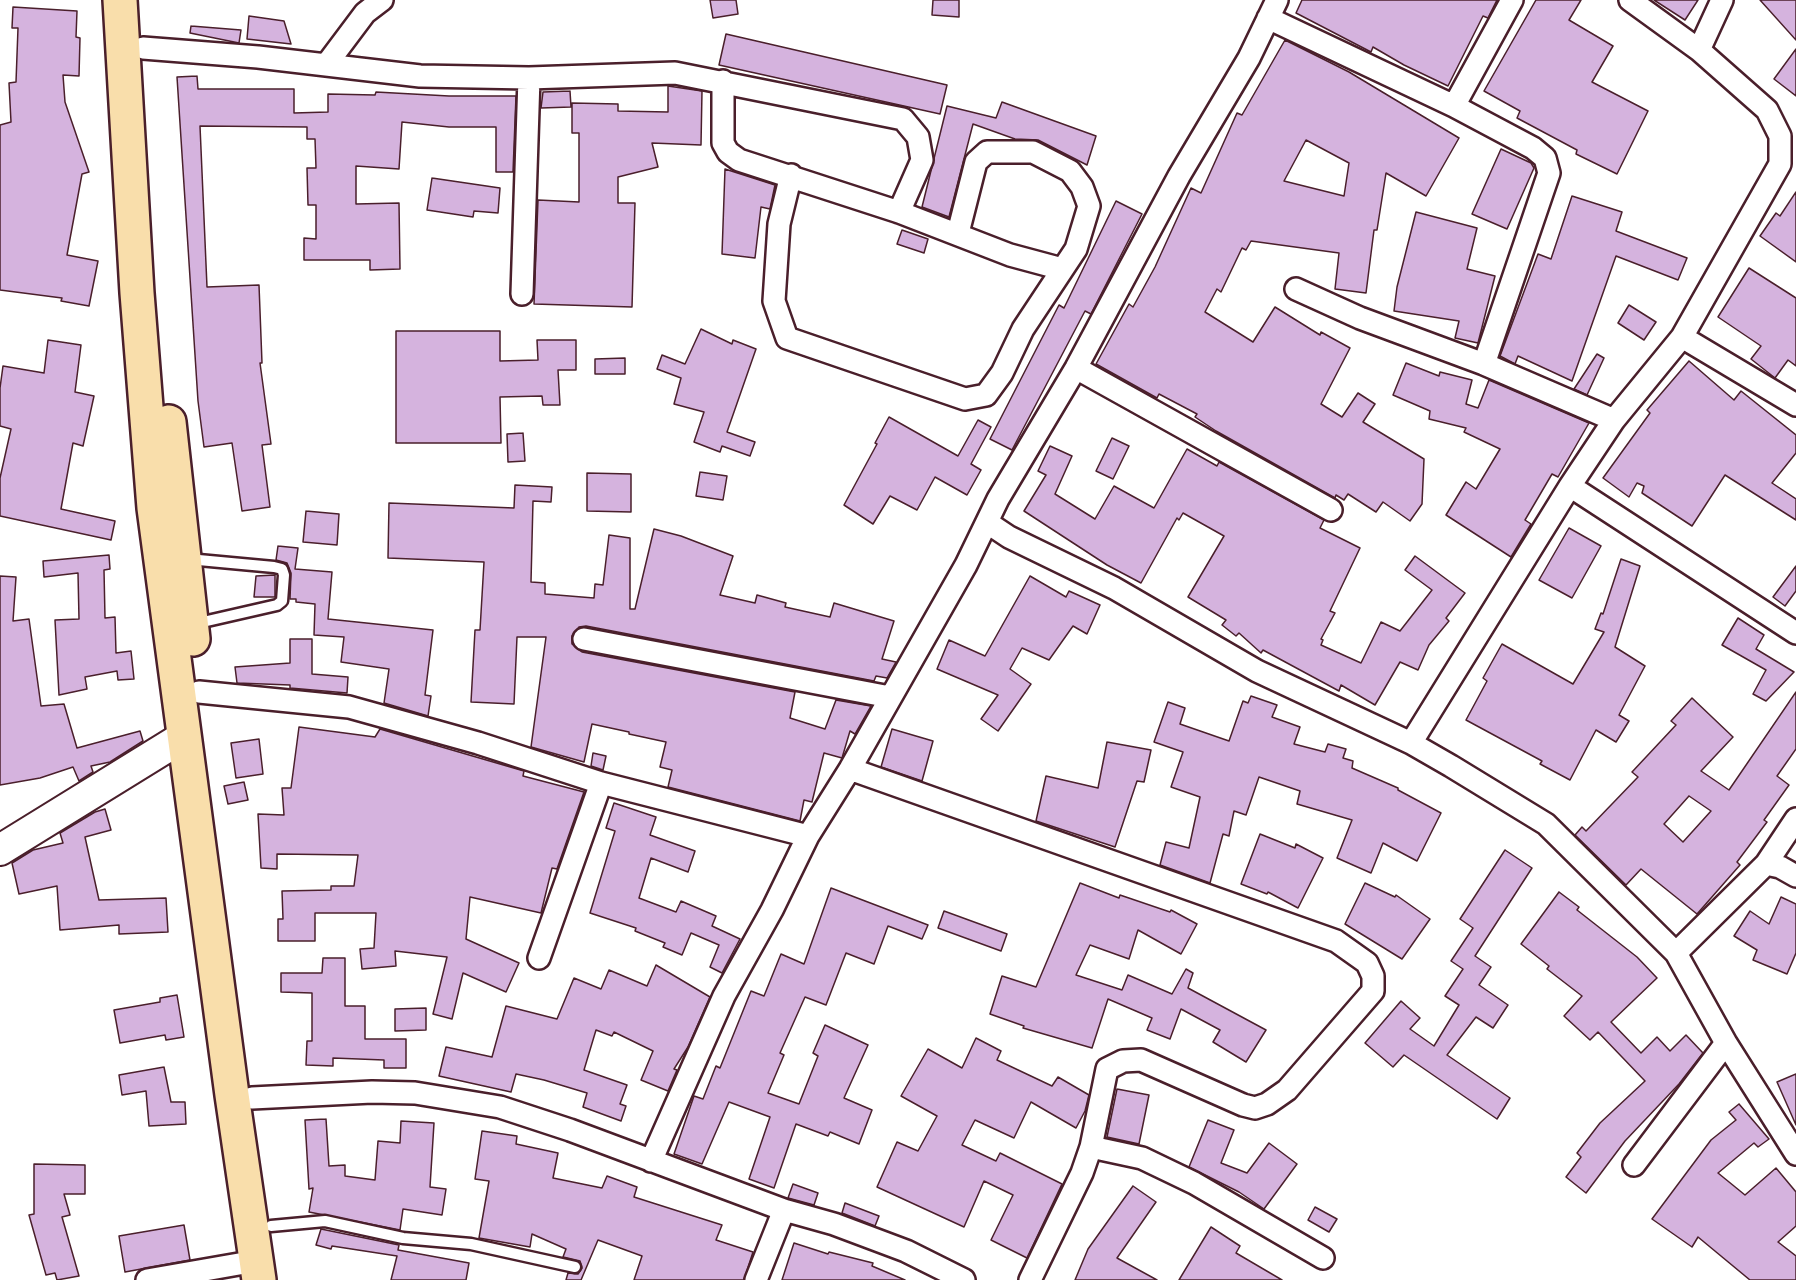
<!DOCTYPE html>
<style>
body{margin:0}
canvas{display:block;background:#fff}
</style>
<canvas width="1796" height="1280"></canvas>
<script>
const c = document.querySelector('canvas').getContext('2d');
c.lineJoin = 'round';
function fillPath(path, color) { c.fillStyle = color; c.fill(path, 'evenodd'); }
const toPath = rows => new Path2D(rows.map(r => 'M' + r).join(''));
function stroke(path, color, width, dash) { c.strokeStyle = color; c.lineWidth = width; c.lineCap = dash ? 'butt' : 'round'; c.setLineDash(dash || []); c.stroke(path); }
const building = toPath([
 [710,0,736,0,738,14,713,18,710,0],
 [933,0,959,0,959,17,932,15,933,0],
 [1302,0,1497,0,1488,18,1483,16,1448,86,1404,65,1373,47,1371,52,1296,13,1302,0],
 [1536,0,1581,0,1569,20,1613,46,1592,82,1648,111,1617,174,1576,154,1577,150,1517,118,1520,111,1484,91,1536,0],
 [1654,0,1698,0,1685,20,1654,0],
 [1760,0,1796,0,1796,40,1760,0],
 [13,7,77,11,76,37,80,38,79,76,63,75,65,102,89,172,82,174,67,255,98,261,89,306,61,301,62,298,0,290,0,125,11,122,9,83,16,82,18,28,12,28,13,7],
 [249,16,284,21,291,44,247,39,249,16],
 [191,26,241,30,239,43,190,33,191,26],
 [726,34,947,85,940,114,719,65,726,34],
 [1285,40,1349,72,1459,138,1426,196,1386,173,1377,230,1374,230,1366,293,1335,289,1339,253,1251,241,1246,250,1242,248,1221,292,1217,289,1205,312,1253,342,1275,307,1320,335,1321,332,1350,348,1321,404,1342,417,1358,393,1375,404,1363,422,1424,459,1422,504,1410,521,1383,502,1376,512,1348,494,1344,500,1336,495,1335,498,1216,431,1195,417,1197,414,1159,394,1157,398,1096,364,1129,304,1133,307,1155,267,1191,188,1201,193,1237,113,1242,115,1285,40],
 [1306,140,1349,163,1344,196,1284,181,1306,140],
 [1796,49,1796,96,1774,79,1796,49],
 [197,76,198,89,294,89,294,113,328,112,328,94,375,95,376,92,449,96,516,96,513,172,496,172,496,127,449,127,402,122,399,169,356,166,356,204,399,203,400,269,370,270,370,260,304,260,304,238,316,239,316,205,308,205,307,168,316,168,315,139,307,139,307,127,200,126,207,287,259,285,262,363,260,363,271,444,262,445,270,507,242,511,232,443,204,447,198,401,177,77,197,76],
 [668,86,702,91,701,145,652,143,658,167,618,177,618,203,635,203,632,307,534,304,538,200,579,202,579,133,572,133,572,103,618,104,618,111,668,112,668,86],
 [570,91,571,107,541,108,543,92,570,91],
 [1002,102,1096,136,1087,165,1038,140,1015,139,973,124,949,217,922,207,947,106,996,118,1002,102],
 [1501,149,1531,163,1534,168,1507,229,1472,214,1501,149],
 [725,169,775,185,770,209,761,207,755,258,722,254,725,169],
 [432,178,500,188,498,213,474,211,473,217,427,210,432,178],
 [1796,192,1796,262,1760,236,1776,213,1780,216,1796,192],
 [1572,196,1622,212,1616,231,1687,258,1678,280,1616,256,1572,381,1518,356,1515,364,1500,356,1538,254,1551,259,1572,196],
 [1116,201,1142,214,1091,314,1085,311,1012,450,990,439,1059,305,1064,308,1116,201],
 [1416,212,1477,228,1467,269,1495,276,1478,343,1455,338,1459,321,1394,311,1397,287,1416,212],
 [902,230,928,239,924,253,897,244,902,230],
 [1749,268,1796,298,1796,366,1788,360,1775,378,1751,359,1761,346,1718,317,1749,268],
 [1629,305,1656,322,1644,340,1618,323,1629,305],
 [701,329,732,344,733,340,756,349,727,432,755,442,750,456,722,446,720,452,694,442,704,412,674,404,681,378,657,369,662,355,685,364,701,329],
 [396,331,500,331,500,361,538,360,537,340,576,340,576,370,558,370,560,405,543,405,542,396,500,397,501,443,396,443,396,331],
 [48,340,81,345,75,392,94,396,83,446,73,443,61,509,115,521,111,540,0,516,0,478,11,429,0,426,0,388,3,366,44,373,48,340],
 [1597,354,1604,358,1587,395,1574,389,1597,354],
 [625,358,625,374,595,374,595,359,625,358],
 [1689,361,1734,400,1741,391,1796,435,1796,453,1772,483,1796,499,1796,520,1725,475,1692,526,1642,493,1644,486,1637,483,1629,497,1603,478,1650,413,1647,410,1689,361],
 [1406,363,1439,376,1440,372,1472,380,1466,404,1478,408,1489,380,1589,423,1558,477,1552,474,1525,520,1531,524,1511,557,1446,515,1466,482,1476,489,1500,449,1464,432,1466,428,1429,419,1430,411,1393,395,1406,363],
 [889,417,958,456,978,420,991,427,971,464,981,470,967,495,935,477,917,510,890,496,873,524,844,505,877,444,875,443,889,417],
 [523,433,525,461,508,462,507,434,523,433],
 [1112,438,1129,446,1113,479,1096,471,1112,438],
 [1050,446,1072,456,1055,494,1095,519,1114,486,1154,508,1187,449,1217,466,1219,462,1324,520,1320,528,1360,548,1330,611,1335,613,1321,639,1323,640,1321,645,1361,663,1381,622,1400,631,1432,590,1405,570,1415,556,1465,593,1446,618,1449,621,1429,645,1418,670,1400,662,1375,705,1341,685,1339,691,1263,650,1261,653,1239,633,1236,636,1222,625,1226,620,1188,597,1224,536,1183,513,1179,520,1177,518,1141,583,1107,565,1024,511,1046,475,1038,471,1050,446],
 [700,472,727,476,723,500,696,496,700,472],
 [587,473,631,474,631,512,587,511,587,473],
 [515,485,552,487,551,502,533,501,531,582,545,583,545,594,594,598,595,584,603,585,609,535,630,538,630,609,635,609,654,529,681,536,733,556,720,595,755,603,757,595,786,603,785,607,830,617,834,603,894,621,882,659,896,662,887,678,876,676,874,681,586,626,579,627,572,636,572,644,582,652,795,692,790,718,825,729,836,700,871,706,855,734,850,731,842,758,824,753,812,802,804,800,800,821,668,787,672,770,660,767,666,742,629,734,629,732,592,724,584,762,531,747,546,637,517,637,514,704,471,702,475,630,480,630,484,562,388,558,389,503,514,508,515,485],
 [306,511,339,514,337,545,303,542,306,511],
 [1569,528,1601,546,1572,598,1539,580,1569,528],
 [278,546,298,548,295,569,332,572,328,619,433,630,425,695,431,696,428,716,384,703,389,669,341,662,344,637,314,635,315,604,296,602,296,599,290,599,291,573,287,563,276,560,278,546],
 [109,555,110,569,104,570,105,618,115,617,116,653,131,651,134,679,118,680,117,671,85,677,87,689,59,695,55,620,79,619,78,573,44,577,43,561,109,555],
 [1621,559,1640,566,1615,647,1645,666,1619,715,1629,721,1616,742,1596,730,1570,780,1540,764,1542,761,1466,720,1487,681,1483,678,1502,644,1573,684,1604,632,1595,629,1601,613,1603,614,1621,559],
 [1796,566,1796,591,1785,606,1773,597,1796,566],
 [275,575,275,597,254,597,256,576,275,575],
 [0,576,16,577,13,621,29,619,41,706,64,704,77,748,140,731,143,741,110,762,91,766,93,772,79,781,73,767,40,778,0,785,0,576],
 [1030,576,1066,597,1069,591,1100,605,1087,634,1073,626,1049,660,1022,648,1010,669,1031,684,998,731,981,719,998,695,937,669,949,640,985,656,1030,576],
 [1738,618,1764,635,1756,649,1794,672,1766,701,1753,694,1766,670,1722,645,1738,618],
 [290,639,312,639,312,674,348,677,347,693,290,688,290,685,237,683,235,667,290,663,290,639],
 [1796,692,1796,749,1777,776,1789,785,1764,820,1767,822,1737,862,1740,865,1697,914,1641,869,1626,885,1575,835,1582,827,1586,831,1638,777,1632,772,1676,725,1671,721,1692,698,1733,737,1701,771,1729,790,1796,692],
 [1689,796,1711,811,1683,842,1664,824,1689,796],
 [1251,696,1277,705,1272,717,1300,727,1294,744,1325,752,1328,744,1346,749,1343,758,1353,761,1352,768,1398,788,1398,790,1441,813,1417,861,1383,843,1371,873,1337,858,1352,820,1297,804,1300,791,1259,777,1246,815,1234,811,1229,836,1223,834,1210,883,1160,865,1166,842,1189,848,1200,797,1171,787,1183,752,1154,742,1168,702,1185,708,1180,724,1229,741,1243,701,1248,703,1251,696],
 [299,727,375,737,380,729,524,771,523,776,584,792,557,869,552,868,541,913,470,897,466,939,519,963,506,992,463,973,452,1019,433,1014,447,957,395,951,396,966,362,969,360,949,374,948,376,913,315,913,315,941,278,941,278,919,283,919,282,891,331,890,331,886,354,886,358,855,277,854,277,869,261,868,258,814,284,815,282,788,291,788,299,727],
 [892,729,933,741,922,781,881,767,892,729],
 [259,739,263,774,236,778,231,743,259,739],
 [1107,742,1151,750,1144,782,1137,781,1115,847,1036,821,1046,776,1098,788,1107,742],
 [593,753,606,756,603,770,591,766,593,753],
 [244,782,248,800,228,804,224,786,244,782],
 [614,803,656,817,650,835,695,851,688,872,651,858,639,898,676,912,681,901,716,916,712,926,740,939,722,973,710,967,719,945,691,933,682,955,663,947,665,943,635,931,636,928,590,913,615,831,606,828,614,803],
 [105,809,111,830,85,837,99,900,166,898,168,932,119,934,119,925,60,930,57,886,19,894,12,863,33,850,63,843,60,833,95,812,105,809],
 [1260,834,1295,848,1296,844,1323,858,1298,908,1268,892,1267,894,1241,884,1260,834],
 [1505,850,1532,868,1475,956,1491,967,1479,985,1508,1005,1493,1028,1476,1017,1447,1055,1510,1098,1497,1119,1404,1055,1393,1067,1365,1043,1401,1001,1420,1018,1410,1029,1434,1046,1459,1005,1445,996,1463,969,1451,961,1473,928,1460,919,1505,850],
 [1080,883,1119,898,1120,895,1170,912,1171,910,1197,924,1181,954,1138,930,1129,959,1090,945,1076,975,1122,990,1128,975,1172,994,1186,969,1193,973,1188,988,1266,1030,1246,1062,1213,1042,1220,1030,1181,1009,1170,1039,1147,1030,1152,1018,1108,999,1092,1048,1023,1028,1024,1026,990,1014,1002,976,1036,987,1080,883],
 [1365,883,1395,897,1396,895,1430,919,1402,959,1345,924,1365,883],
 [831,888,928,925,922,939,888,926,874,964,846,953,826,1005,805,997,780,1053,784,1055,768,1093,799,1104,818,1056,813,1053,825,1025,868,1045,844,1098,872,1110,859,1144,830,1132,828,1136,796,1124,774,1188,749,1179,770,1117,729,1102,702,1164,674,1154,694,1096,703,1099,716,1066,720,1068,751,991,764,996,781,954,804,964,831,888],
 [1559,892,1579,907,1577,910,1637,957,1657,978,1611,1022,1641,1053,1657,1037,1670,1051,1686,1035,1703,1053,1679,1084,1625,1141,1586,1193,1566,1177,1581,1157,1577,1153,1600,1123,1645,1081,1598,1032,1590,1040,1564,1016,1582,996,1547,969,1549,966,1521,944,1559,892],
 [1781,897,1796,904,1796,953,1787,974,1753,960,1757,950,1734,936,1750,911,1769,924,1781,897],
 [944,911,1007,934,1001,951,938,928,944,911],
 [323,958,345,958,345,1006,365,1006,365,1039,406,1039,406,1068,384,1068,384,1060,333,1058,333,1066,306,1065,307,1041,312,1041,312,993,281,992,281,973,322,973,323,958],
 [656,965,710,997,688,1047,674,1069,677,1070,668,1091,641,1080,653,1051,614,1032,612,1036,596,1030,584,1070,627,1085,620,1104,626,1106,621,1121,583,1107,587,1093,544,1080,516,1074,511,1092,439,1076,446,1047,492,1057,506,1006,557,1019,574,978,601,989,609,970,647,986,656,965],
 [177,995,184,1037,166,1040,165,1035,120,1043,114,1010,160,1002,160,998,177,995],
 [426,1008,426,1030,395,1031,395,1009,426,1008],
 [976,1038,1001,1051,997,1060,1052,1086,1058,1077,1089,1095,1085,1111,1076,1128,1031,1102,1014,1138,975,1120,962,1145,996,1161,1000,1153,1062,1184,1027,1258,991,1240,1013,1195,984,1181,964,1227,877,1187,897,1142,918,1151,937,1116,901,1096,928,1049,962,1068,976,1038],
 [164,1067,171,1102,185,1102,186,1124,149,1126,146,1091,122,1095,119,1075,164,1067],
 [1796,1074,1796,1125,1777,1082,1796,1074],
 [1117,1089,1149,1095,1139,1144,1107,1137,1117,1089],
 [1739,1104,1769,1139,1758,1147,1754,1143,1718,1173,1745,1195,1776,1168,1796,1192,1796,1226,1778,1242,1796,1256,1796,1280,1750,1280,1698,1237,1692,1247,1652,1219,1711,1140,1736,1120,1729,1112,1739,1104],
 [326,1119,329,1166,345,1165,345,1176,375,1180,378,1141,400,1143,401,1121,434,1123,430,1187,446,1189,442,1215,403,1209,400,1230,309,1212,313,1188,309,1189,305,1120,326,1119],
 [1208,1120,1234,1130,1221,1163,1247,1173,1269,1143,1297,1164,1264,1209,1239,1192,1189,1167,1208,1120],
 [482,1131,517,1136,516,1144,558,1153,553,1178,602,1188,607,1176,637,1187,634,1197,722,1225,716,1240,753,1252,744,1280,634,1280,642,1256,598,1240,581,1280,566,1280,568,1273,578,1274,582,1268,580,1261,563,1257,566,1249,532,1234,530,1247,479,1238,489,1181,475,1179,482,1131],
 [34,1164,85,1165,85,1194,64,1194,70,1215,62,1217,79,1276,57,1280,55,1273,46,1275,29,1215,34,1214,34,1164],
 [793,1184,818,1193,814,1205,788,1198,793,1184],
 [1133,1186,1156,1202,1117,1258,1157,1280,1075,1280,1088,1249,1133,1186],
 [845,1203,879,1216,875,1226,842,1213,845,1203],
 [1315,1207,1337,1219,1329,1232,1308,1220,1315,1207],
 [184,1225,190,1260,125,1272,119,1236,184,1225],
 [1211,1227,1240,1246,1236,1253,1282,1280,1179,1280,1211,1227],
 [321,1229,399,1245,398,1250,469,1263,466,1280,391,1280,397,1256,332,1246,331,1249,316,1245,321,1229],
 [794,1243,828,1254,829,1252,873,1263,872,1266,905,1280,782,1280,794,1243]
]);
const lane = toPath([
 [188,559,274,567,282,569,284,575,282,601,277,605,194,624],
 [271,1226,325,1221,403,1238,471,1244,575,1267]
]);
const street = toPath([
 [1268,18,1454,106,1533,148,1545,158,1549,173,1484,364,1614,420],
 [143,48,258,57,420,76,529,78,675,73,903,119,918,137,922,160,899,212],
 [1699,50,1722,0],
 [326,65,365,13,382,0],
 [723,81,723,143,728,152,739,160,899,212,1010,255,1062,269],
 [1454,106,1512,0],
 [791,175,779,224,774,301,787,338,965,399,986,395,1002,373,1023,329,1076,249,1089,206,1082,187,1070,171,1033,152,987,152,976,162,958,233],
 [1296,289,1360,318,1484,364],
 [522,294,529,78],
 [1682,337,1796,405],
 [1076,368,1331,510],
 [1570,486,1614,420,1682,337,1780,164,1780,136,1767,110,1699,50,1630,0],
 [988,523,1009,537,1114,588,1257,671,1411,743,1451,766,1546,824,1676,953,1726,1043,1634,1165],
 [584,639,890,697],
 [199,692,349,707,478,743,601,783,808,836],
 [1411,743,1570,486,1796,633],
 [850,769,1336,941,1367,963,1373,976,1373,991,1287,1090,1267,1104,1255,1108,1243,1105,1141,1060,1123,1061,1107,1069,1091,1147,1082,1173,1030,1280],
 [1766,864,1780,867,1796,876],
 [1676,953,1766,864,1796,819],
 [539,958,601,783],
 [1726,1043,1796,1154],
 [252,1098,372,1092,415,1093,500,1107,570,1130,784,1210,834,1224,906,1251,964,1280],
 [1091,1147,1142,1158,1194,1183,1323,1258],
 [651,1161,724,996,772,910,808,836,850,769,966,565,998,499,1076,368,1179,176,1249,58,1277,0],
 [147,1280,256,1261],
 [756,1280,784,1210]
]);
const secondary = toPath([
 [0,850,183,737]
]);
const primary = toPath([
 [120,0,137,293,154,508,232,1095,259,1280],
 [169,422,193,639]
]);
fillPath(building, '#d5b3de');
stroke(building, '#4a1f2b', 1.5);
stroke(lane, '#4a1f2b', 15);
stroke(street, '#4a1f2b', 26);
stroke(secondary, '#4a1f2b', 34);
stroke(primary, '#4a1f2b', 38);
stroke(lane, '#fff', 10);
stroke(street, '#fff', 21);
stroke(secondary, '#fff', 30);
stroke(primary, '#f9deab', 33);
</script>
